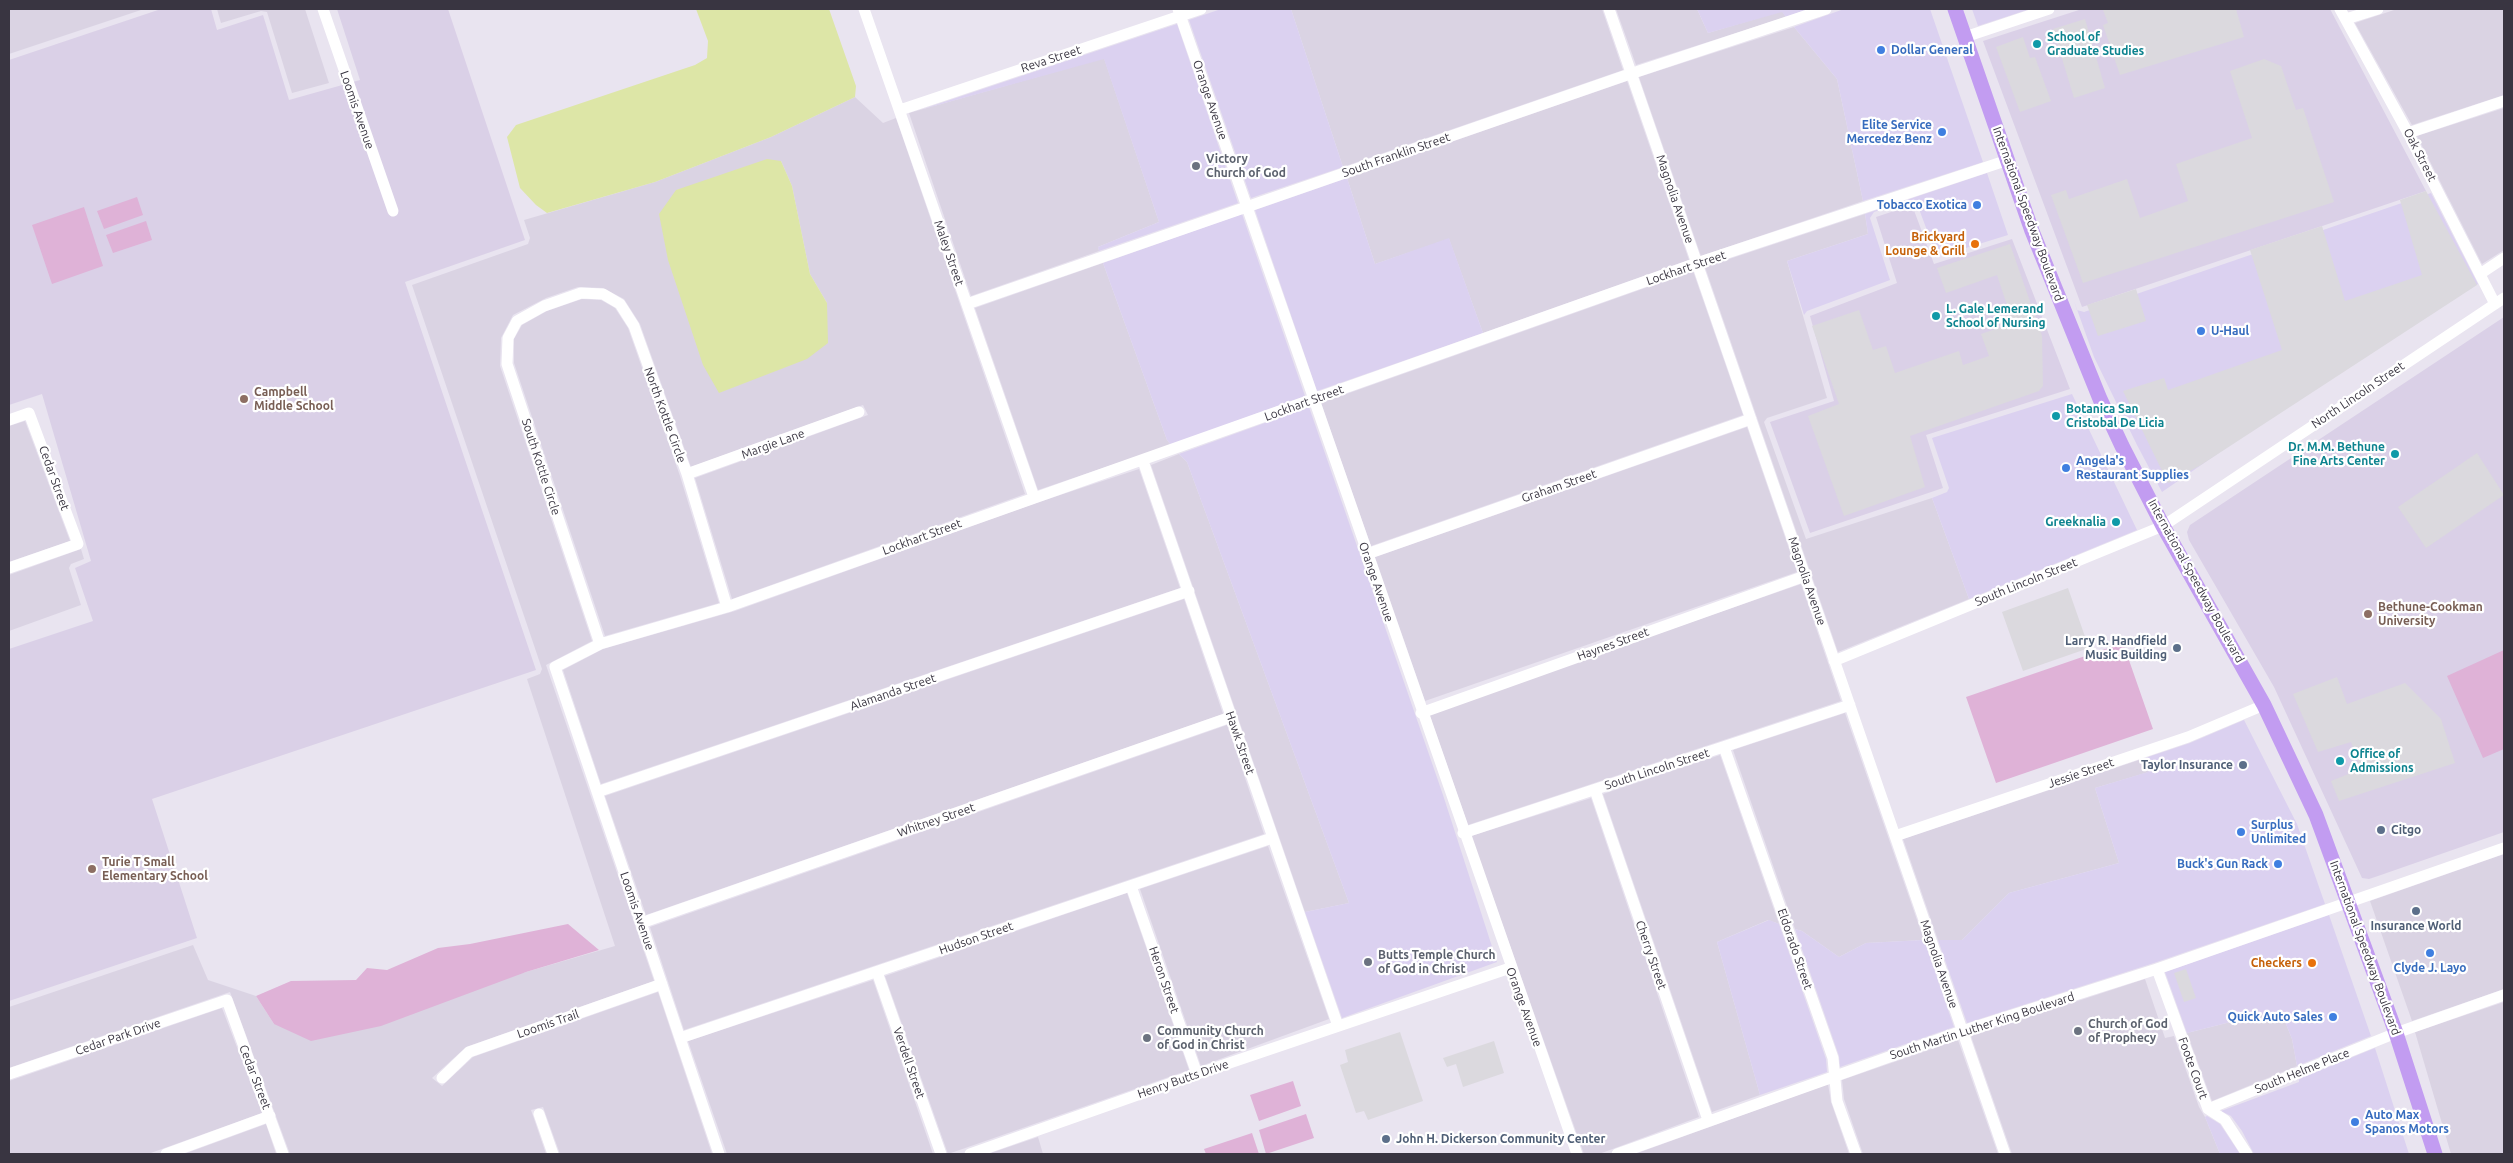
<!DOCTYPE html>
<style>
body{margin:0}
#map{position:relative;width:2513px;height:1163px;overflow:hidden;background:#e9e4f0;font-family:Ubuntu,sans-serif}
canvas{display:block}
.frame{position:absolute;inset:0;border:10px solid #393541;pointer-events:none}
</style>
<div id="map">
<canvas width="2513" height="1163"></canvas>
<div class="frame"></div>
</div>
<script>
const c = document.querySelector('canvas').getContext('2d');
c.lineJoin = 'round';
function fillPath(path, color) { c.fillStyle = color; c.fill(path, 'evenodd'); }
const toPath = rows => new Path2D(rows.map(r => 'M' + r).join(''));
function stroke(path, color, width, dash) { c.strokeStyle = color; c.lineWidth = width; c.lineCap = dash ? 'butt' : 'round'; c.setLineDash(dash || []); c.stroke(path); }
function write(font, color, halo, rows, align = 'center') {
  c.font = font + ' Ubuntu,sans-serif'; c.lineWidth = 4.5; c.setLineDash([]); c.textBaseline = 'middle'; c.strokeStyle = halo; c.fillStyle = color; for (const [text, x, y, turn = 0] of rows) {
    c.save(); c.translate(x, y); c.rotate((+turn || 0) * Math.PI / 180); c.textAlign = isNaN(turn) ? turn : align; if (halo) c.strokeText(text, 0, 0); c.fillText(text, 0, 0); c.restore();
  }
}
const residential = toPath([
 [9,9,144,9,9,54],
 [217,9,305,9,329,83,292,93,267,12,261,11,221,23],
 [1291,9,1602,9,1623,70,1343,167],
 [1616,9,1697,9,1708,33,1782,11,1786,17,1636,65],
 [2397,9,2504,9,2504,95,2412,125,2355,23],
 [1794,27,1837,79,1863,201,1701,256,1639,77],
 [1104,58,1159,222,1098,247,1099,251,971,296,909,113],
 [1627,81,1689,260,1483,333,1449,239,1375,264,1347,178],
 [855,97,883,123,896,118,1025,494,732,599,695,478,868,415,863,405,691,467,640,324,624,299,603,288,578,287,546,298,513,315,501,338,500,366,592,641,546,665,654,981,466,1047,432,1078,442,1086,473,1057,658,992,712,1154,560,1154,543,1107,531,1110,546,1154,290,1154,230,992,9,1068,9,1007,193,945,208,980,256,996,274,1024,526,972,615,946,527,679,540,674,542,669,412,285,528,244,530,238,524,220,655,182,771,137],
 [781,161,792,186,810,274,827,303,677,190],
 [2504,108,2504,250,2482,264,2417,136],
 [1865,214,1868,234,1787,261,1827,398,1767,418,1764,422,1806,539,1932,498,1969,599,1838,652,1705,267],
 [1103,263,1167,440,1171,445,1038,490,975,308],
 [1693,271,1743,415,1371,546,1321,403],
 [582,299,601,300,615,308,628,328,680,476,719,603,605,636,514,363,514,339,522,325,547,311],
 [25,421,70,541,9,562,9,426],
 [1747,427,1797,572,1425,701,1375,557],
 [1179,454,1187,462,1349,903,1305,912,1151,465],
 [1139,469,1180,588,601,784,563,670,603,649,735,611,1036,503],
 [81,549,84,559,71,564,69,568,81,605,9,631,9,575],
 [1801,584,1841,701,1468,825,1429,713],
 [1184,599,1223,714,646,915,605,796],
 [1845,713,1924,940,1866,943,1839,957,1802,931,1795,929,1733,750],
 [1227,725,1264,834,684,1030,650,927],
 [1720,755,1779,924,1768,920,1717,942,1760,1095,1712,1112,1603,794],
 [2145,758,2149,772,2095,788,2119,863,2009,893,1962,940,1938,940,1903,839],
 [1591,798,1699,1117,1599,1154,1584,1154,1471,836],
 [1268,846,1329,1019,1201,1066,1140,889],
 [2504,854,2504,989,2412,1021,2370,901],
 [1127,893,1189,1070,948,1154,885,976],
 [2145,979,2165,1038,2174,1036,2199,1107,2205,1117,2220,1154,2012,1154,1971,1036],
 [873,980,933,1154,727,1154,688,1041],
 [2504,1002,2504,1154,2451,1154,2415,1032],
 [222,1008,262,1113,148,1154,9,1154,9,1081],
 [2262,1014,2284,1019,2292,1039,2297,1066,2212,1101,2187,1033],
 [1958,1040,1998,1154,1863,1154,1844,1099,1842,1080],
 [1828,1084,1831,1102,1849,1154,1635,1154],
 [266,1124,276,1154,184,1154],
 [1038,1137,1043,1154,988,1154]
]);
const commercial = toPath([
 [1221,9,1291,9,1343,167,1251,198,1189,20],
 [1697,9,1808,9,1786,17,1782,12,1708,33],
 [1844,9,1930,9,1983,162,1863,201,1837,79,1794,27],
 [1972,9,2030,9,1978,26],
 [1177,24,1238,203,1099,251,1098,247,1159,222,1104,59,923,109],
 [1987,173,2008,235,1937,257,1916,201,1910,200,1874,212,1870,218,1890,280,1807,311,1804,315,1787,261,1868,234,1865,214],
 [1347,178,1375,264,1449,238,1483,333,1317,391,1255,210],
 [2431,193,2478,284,2326,379,2162,492,2137,445,2094,357,2074,301,2077,310,2084,312],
 [1242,214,1305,396,1171,445,1167,440,1103,263],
 [2072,394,2137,530,1969,599,1932,498,1947,492,1949,488,1932,438],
 [1309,407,1443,795,1497,962,1342,1018,1305,912,1349,903,1187,462,1179,454],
 [2244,720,2297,824,2325,904,2154,963,1967,1023,1938,940,1962,940,2009,893,2119,863,2095,788,2148,772,2145,758,2190,743],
 [2329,915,2371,1036,2297,1066,2292,1039,2284,1019,2262,1014,2187,1033,2165,972],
 [1769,920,1779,924,1826,1059,1827,1072,1760,1095,1717,942],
 [1795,929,1802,931,1839,957,1866,943,1924,940,1954,1027,1840,1067,1839,1056],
 [2375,1048,2409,1154,2254,1154,2242,1131,2231,1116,2221,1111,2299,1082,2299,1079],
 [2207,1116,2220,1124,2240,1154,2220,1154,2205,1117]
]);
const education = toPath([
 [161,9,211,9,217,30,263,15,289,100,360,80,337,9,448,9,525,240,405,282,536,670,152,799,197,938,9,1001,9,649,93,621,75,568,91,561,42,394,9,405,9,60],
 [2082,9,2330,9,2426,191,2082,307,1983,41],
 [1912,205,1934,264,2012,239,2070,389,1926,435,1943,488,1810,533,1770,422,1834,401,1810,316,1897,283,1876,217],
 [2504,317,2504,832,2378,876,2369,879,2362,878,2274,687,2189,540,2187,532,2190,525]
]);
const green = toPath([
 [137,197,143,215,104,229,97,211],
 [84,207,103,266,52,284,32,225],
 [146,221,152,240,113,253,106,235],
 [2123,643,2153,729,1996,783,1966,697],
 [2504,650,2504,749,2483,758,2447,676],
 [568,924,599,950,526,972,381,1026,311,1041,274,1024,256,996,291,981,356,980,367,968,387,970,438,948,470,944],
 [1293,1081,1301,1106,1259,1121,1250,1095],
 [1306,1114,1314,1138,1266,1154,1259,1130],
 [1252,1133,1259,1154,1206,1154,1204,1149]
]);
const parking = toPath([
 [2106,9,2236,9,2244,37,2120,75,2103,25,2108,23,2103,10],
 [2085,19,2105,88,2074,98,2053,29],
 [2023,37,2030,58,2035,57,2051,101,2020,112,1996,47],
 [2264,59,2281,66,2296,110,2303,108,2334,202,2083,283,2051,195,2066,190,2069,199,2127,179,2140,218,2188,201,2176,164,2252,138,2230,71],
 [2426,191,2477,285,2201,465,2168,483,2123,391,2164,378,2168,390,2282,350,2250,250,2322,226,2345,301,2422,275,2400,200],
 [2010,244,2042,336,2043,386,2039,391,1910,436,1925,487,1844,516,1808,416,1839,404,1812,326,1859,310,1873,350,1886,346,1895,373,1959,351,1963,365,1989,356,1981,334,2013,323,1997,275,1946,293,1937,268],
 [2136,289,2146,321,2098,336,2087,305],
 [2477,453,2504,495,2426,548,2398,507],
 [2068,588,2089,648,2023,671,2002,612],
 [2337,677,2347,704,2405,683,2441,719,2455,763,2339,801,2331,781,2361,769,2351,742,2318,752,2293,694],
 [2186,969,2196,998,2184,1002,2174,973],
 [1400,1032,1423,1101,1368,1120,1364,1111,1356,1113,1340,1065,1348,1062,1345,1050],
 [1494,1041,1504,1073,1463,1087,1456,1064,1447,1067,1443,1058]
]);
const water = toPath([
 [696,9,829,9,856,86,855,97,771,137,655,182,547,213,536,205,520,188,507,137,516,125,695,65,707,58,708,41],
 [767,159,781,161,792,186,810,274,827,303,828,343,807,359,719,393,703,365,668,260,659,214,676,190]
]);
const minor = toPath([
 [323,9,393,211],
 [864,9,1034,497],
 [1178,9,1577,1154],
 [1609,9,2005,1154],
 [2340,9,2408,133,2495,304],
 [2346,19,2378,9],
 [1965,37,2049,9],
 [900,110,1201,9],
 [2408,133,2504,101],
 [2480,274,2504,258],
 [967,304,1624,76,1826,9],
 [9,420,29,413,78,544,9,568],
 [1143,461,1338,1026],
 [687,474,859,412],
 [1367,554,1751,419],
 [600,644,507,364,508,338,517,321,544,306,581,293,603,294,620,304,634,326,687,474,727,607],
 [1834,661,2163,526,2504,298],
 [1421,713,1805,576],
 [1724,747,1833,1058,1837,1101,1856,1154],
 [1595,790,1708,1120],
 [597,792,1189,591],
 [1463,833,1850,705],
 [1895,836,2188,737,2264,705],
 [1131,886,1197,1074],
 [641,923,1231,717],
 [2157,969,2208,1109,2225,1120,2247,1154],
 [877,972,941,1154],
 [680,1038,1272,838],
 [9,1074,227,1000,283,1154],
 [442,1078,469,1052,662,984],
 [2208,1109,2396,1033,2504,995],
 [539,1114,553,1154],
 [166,1154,270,1116],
 [719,1154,555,667,600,644,727,607,1697,263,2008,160],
 [970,1154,1197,1074,1510,968],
 [1617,1154,1962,1031,2157,969,2504,848]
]);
const major = toPath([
 [1955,9,2032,231,2100,399,2122,446,2163,526,2264,705,2316,815,2396,1033,2435,1154]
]);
const markers = [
 [2037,44,5,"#0f9aa8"],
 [1881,50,5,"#3f7fe0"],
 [1942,132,5,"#3f7fe0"],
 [1196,166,5,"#6b7280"],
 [1977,205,5,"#3f7fe0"],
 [1975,244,5,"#e8710a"],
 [1936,316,5,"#0f9aa8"],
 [2201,331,5,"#3f7fe0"],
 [244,399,5,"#8d6e63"],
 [2056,416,5,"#0f9aa8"],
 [2395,454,5,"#0f9aa8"],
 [2066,468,5,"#3f7fe0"],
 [2116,522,5,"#0f9aa8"],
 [2368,614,5,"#8d6e63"],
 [2177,648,5,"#5c6f8a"],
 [2340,761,5,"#0f9aa8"],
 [2243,765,5,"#5c6f8a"],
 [2381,830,5,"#5c6f8a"],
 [2241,832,5,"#3f7fe0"],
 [2278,864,5,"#3f7fe0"],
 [92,869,5,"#8d6e63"],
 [2416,911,5,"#5c6f8a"],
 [2430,953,5,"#3f7fe0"],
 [1368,962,5,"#6b7280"],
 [2312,963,5,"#e8710a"],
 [2333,1017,5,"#3f7fe0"],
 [2078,1031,5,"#6b7280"],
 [1147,1038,5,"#6b7280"],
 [2355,1122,5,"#3f7fe0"],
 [1386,1139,5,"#5c6f8a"]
];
const cultureNames = [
 ["School of",2047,37],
 ["Graduate Studies",2047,51],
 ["L. Gale Lemerand",1946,309],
 ["School of Nursing",1946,323],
 ["Botanica San",2066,409],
 ["Cristobal De Licia",2066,423],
 ["Dr. M.M. Bethune",2385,447,"right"],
 ["Fine Arts Center",2385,461,"right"],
 ["Greeknalia",2106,522,"right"],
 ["Office of",2350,754],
 ["Admissions",2350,768]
];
const shopNames = [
 ["Dollar General",1891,50],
 ["Elite Service",1932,125,"right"],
 ["Mercedez Benz",1932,139,"right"],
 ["Tobacco Exotica",1967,205,"right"],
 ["U-Haul",2211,331],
 ["Angela's",2076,461],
 ["Restaurant Supplies",2076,475],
 ["Surplus",2251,825],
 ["Unlimited",2251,839],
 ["Buck's Gun Rack",2268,864,"right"],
 ["Clyde J. Layo",2430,968,"center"],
 ["Quick Auto Sales",2323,1017,"right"],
 ["Auto Max",2365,1115],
 ["Spanos Motors",2365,1129]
];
const streetNames = [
 ["Reva Street",1051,59,-18],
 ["Orange Avenue",1210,100,71],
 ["Loomis Avenue",357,110,71],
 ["South Franklin Street",1396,155,-19],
 ["Oak Street",2420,155,63],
 ["Magnolia Avenue",1675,199,71],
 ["International Speedway Boulevard",2028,214,70],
 ["Maley Street",949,253,71],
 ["Lockhart Street",1686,268,-19],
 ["North Lincoln Street",2358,395,-34],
 ["Lockhart Street",1304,403,-20],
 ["North Kottle Circle",665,415,70],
 ["Margie Lane",773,444,-20],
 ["South Kottle Circle",541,467,72],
 ["Cedar Street",54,478,70],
 ["Graham Street",1559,486,-19],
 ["Lockhart Street",922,537,-20],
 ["Magnolia Avenue",1807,581,71],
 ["International Speedway Boulevard",2196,581,61],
 ["Orange Avenue",1376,582,71],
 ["South Lincoln Street",2026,582,-22],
 ["Haynes Street",1613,644,-20],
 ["Alamanda Street",893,692,-19],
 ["Hawk Street",1240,743,71],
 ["South Lincoln Street",1657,769,-18],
 ["Jessie Street",2081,773,-19],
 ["Whitney Street",936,820,-19],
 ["Loomis Avenue",637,911,71],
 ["Hudson Street",976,938,-19],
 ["International Speedway Boulevard",2365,948,70],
 ["Eldorado Street",1795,949,71],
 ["Cherry Street",1651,955,71],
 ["Magnolia Avenue",1939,964,71],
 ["Heron Street",1164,980,71],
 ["Orange Avenue",1524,1007,70],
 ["Loomis Trail",548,1024,-19],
 ["South Martin Luther King Boulevard",1982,1026,-18],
 ["Cedar Park Drive",118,1037,-19],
 ["Verdell Street",909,1063,71],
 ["Foote Court",2193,1068,70],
 ["South Helme Place",2302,1071,-22],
 ["Cedar Street",255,1077,69],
 ["Henry Butts Drive",1183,1079,-19]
];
const worshipNames = [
 ["Victory",1206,159],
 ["Church of God",1206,173],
 ["Butts Temple Church",1378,955],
 ["of God in Christ",1378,969],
 ["Church of God",2088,1024],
 ["of Prophecy",2088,1038],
 ["Community Church",1157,1031],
 ["of God in Christ",1157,1045]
];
const foodNames = [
 ["Brickyard",1965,237],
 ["Lounge & Grill",1965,251],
 ["Checkers",2302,963]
];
const educationNames = [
 ["Campbell",254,392],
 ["Middle School",254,406],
 ["Bethune-Cookman",2378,607],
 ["University",2378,621],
 ["Turie T Small",102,862],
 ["Elementary School",102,876]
];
const serviceNames = [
 ["Larry R. Handfield",2167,641],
 ["Music Building",2167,655],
 ["Taylor Insurance",2233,765],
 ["Citgo",2391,830,"left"],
 ["Insurance World",2416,926,"center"],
 ["John H. Dickerson Community Center",1396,1139,"left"]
];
fillPath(residential, '#dad3e3');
fillPath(commercial, '#dbd1f0');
fillPath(education, '#dad0e7');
fillPath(green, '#dfb2d7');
fillPath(parking, '#dbd9de');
fillPath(water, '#dde6a7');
stroke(minor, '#fff', 11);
stroke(major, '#c29cf1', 15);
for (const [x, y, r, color] of markers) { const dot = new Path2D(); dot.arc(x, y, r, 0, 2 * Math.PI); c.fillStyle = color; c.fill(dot); stroke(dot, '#fff', 2); }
write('bold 12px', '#0d838f', '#fff', cultureNames, 'left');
write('bold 12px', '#366cbe', '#fff', shopNames, 'left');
write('12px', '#393541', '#fff', streetNames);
write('bold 12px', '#5b616d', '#fff', worshipNames, 'left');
write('bold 12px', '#c56008', '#fff', foodNames, 'right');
write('bold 12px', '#785e54', '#fff', educationNames, 'left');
write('bold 12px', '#4e5e75', '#fff', serviceNames, 'right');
</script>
